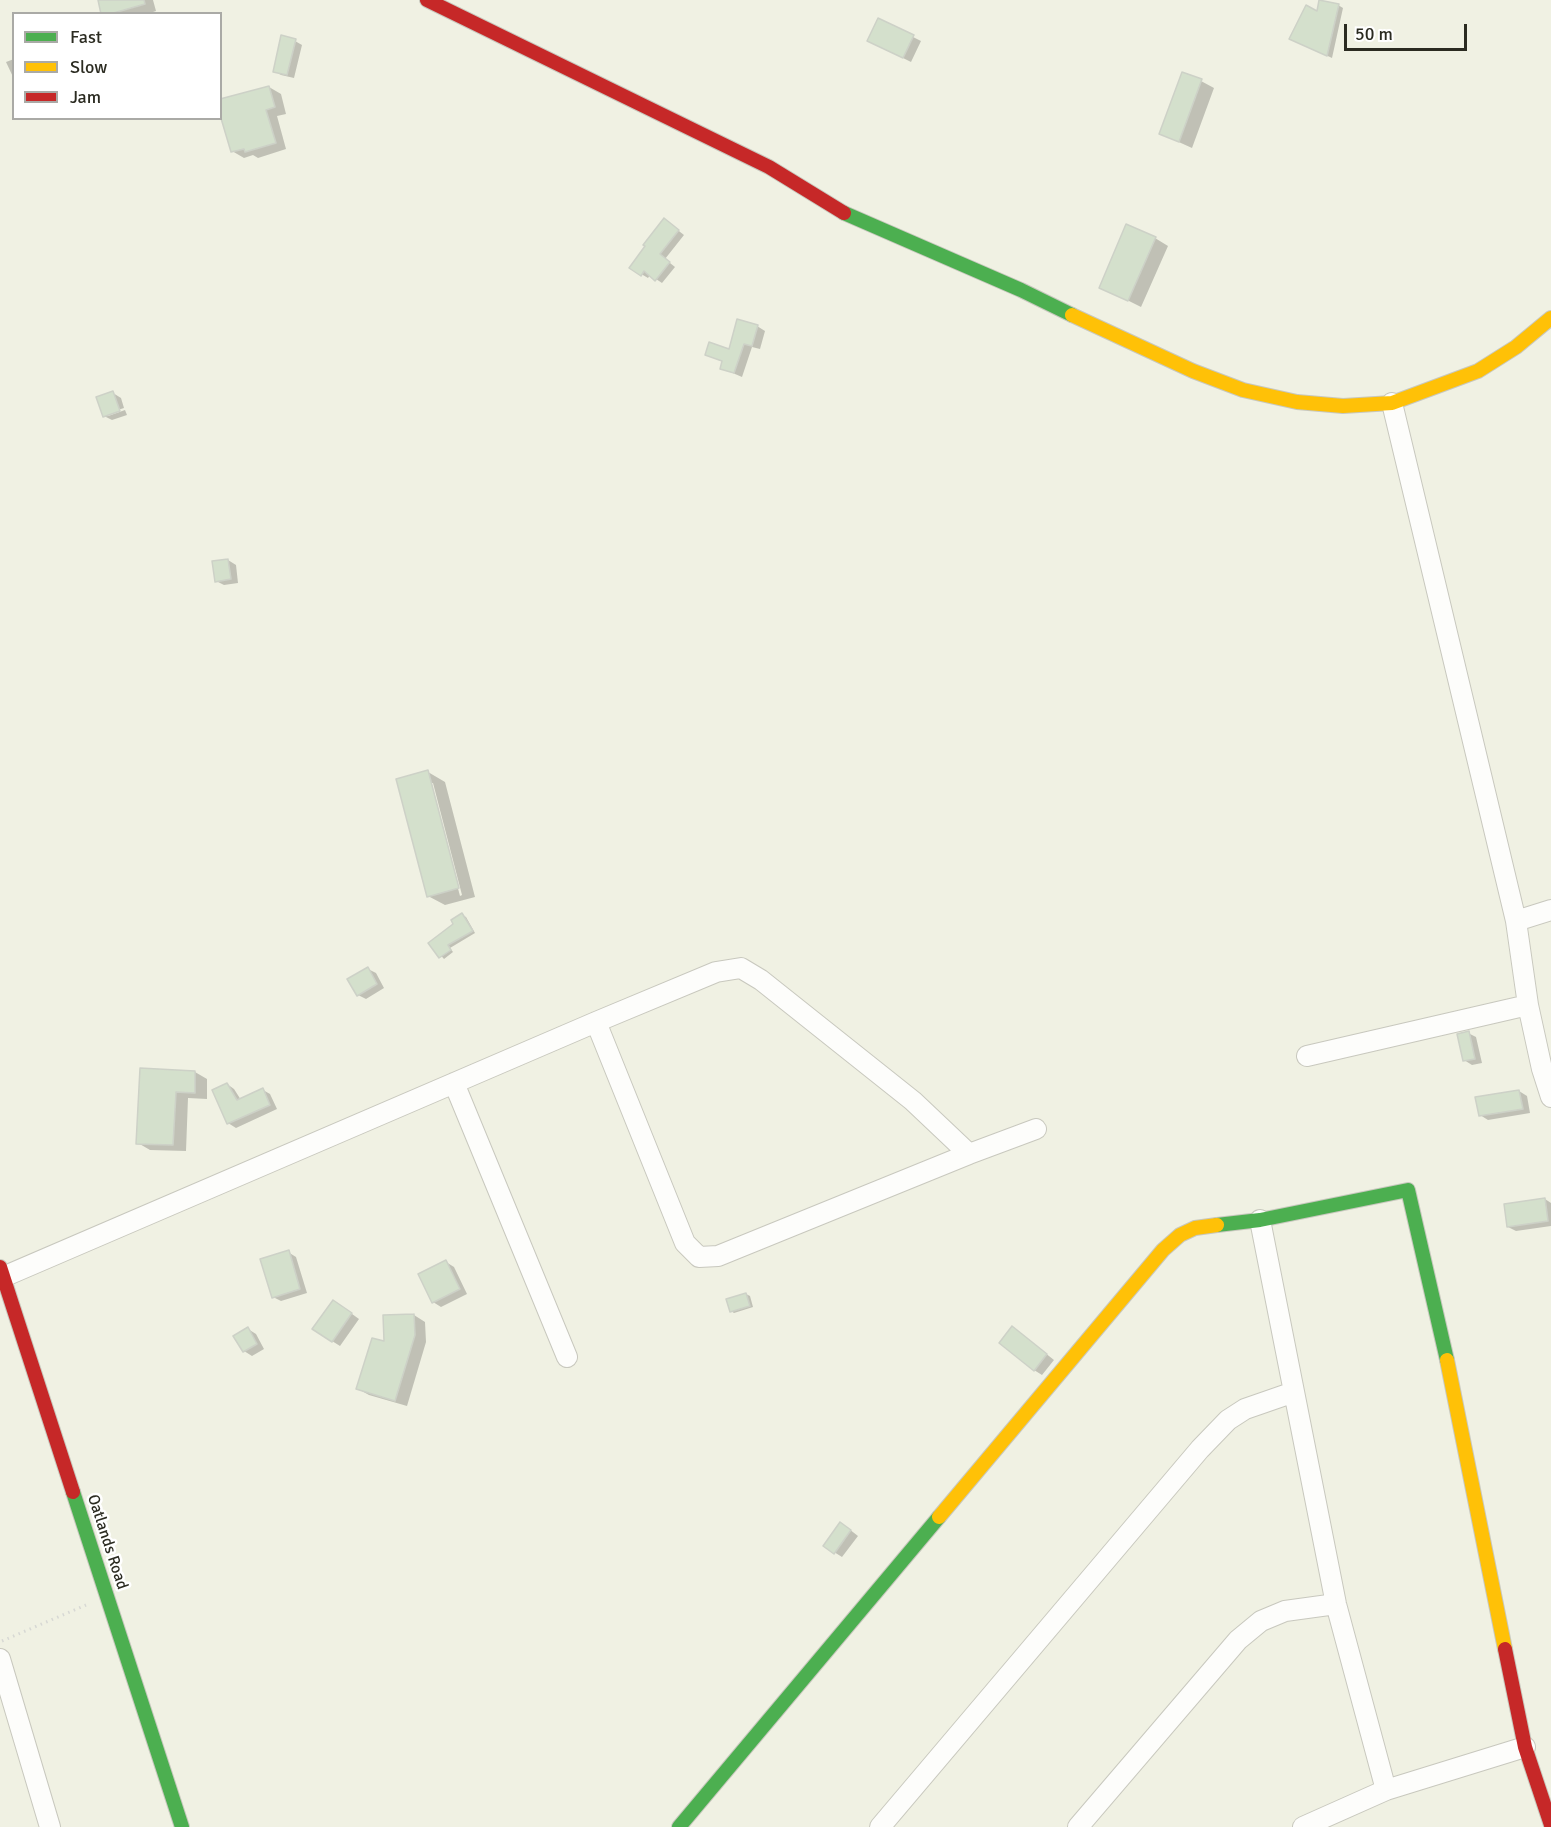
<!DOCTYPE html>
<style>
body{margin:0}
#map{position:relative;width:1551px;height:1827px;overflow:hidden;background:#f0f1e3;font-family:Signika,sans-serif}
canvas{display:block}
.legend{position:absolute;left:12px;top:12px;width:210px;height:108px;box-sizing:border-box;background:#fff;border:2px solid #aaaaa6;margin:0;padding:8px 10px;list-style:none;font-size:18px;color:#2b2b21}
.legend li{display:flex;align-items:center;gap:12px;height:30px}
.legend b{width:30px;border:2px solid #aaaaa6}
.scale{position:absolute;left:1344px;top:24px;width:123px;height:27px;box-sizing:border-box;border:3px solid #2b2b21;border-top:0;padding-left:8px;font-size:18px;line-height:21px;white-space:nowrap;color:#2b2b21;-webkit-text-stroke:4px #fff;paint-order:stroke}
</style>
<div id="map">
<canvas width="1551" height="1827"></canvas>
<ul class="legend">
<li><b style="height:8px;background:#4caf50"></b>Fast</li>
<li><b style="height:8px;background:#ffc107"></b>Slow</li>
<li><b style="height:8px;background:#c62828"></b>Jam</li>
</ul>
<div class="scale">50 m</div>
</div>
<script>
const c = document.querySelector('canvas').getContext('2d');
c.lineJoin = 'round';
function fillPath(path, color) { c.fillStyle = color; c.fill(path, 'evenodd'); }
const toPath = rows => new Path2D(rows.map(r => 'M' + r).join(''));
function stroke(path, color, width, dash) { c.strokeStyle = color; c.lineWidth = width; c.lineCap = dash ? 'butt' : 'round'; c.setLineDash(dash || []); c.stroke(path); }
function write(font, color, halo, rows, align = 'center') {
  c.font = font + ' Signika,sans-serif'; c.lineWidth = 5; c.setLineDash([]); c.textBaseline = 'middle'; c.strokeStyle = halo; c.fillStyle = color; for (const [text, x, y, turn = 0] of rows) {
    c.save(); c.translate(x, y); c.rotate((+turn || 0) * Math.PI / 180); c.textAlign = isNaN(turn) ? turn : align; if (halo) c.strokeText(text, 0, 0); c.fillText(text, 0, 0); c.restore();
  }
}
const shadow = toPath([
 [99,0,153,0,156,11,147,14,103,14],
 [1338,5,1343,8,1332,58,1296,41],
 [913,37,921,41,911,62,877,45],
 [295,41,302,45,294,78,281,75,274,71],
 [14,59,14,79,6,62],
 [1201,81,1214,88,1192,148,1161,134],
 [269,87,281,94,286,114,277,116,286,149,258,158,253,155,244,158,232,151],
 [670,224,684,235,665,259,675,267,662,283,650,275,648,278,631,268],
 [1155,238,1168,246,1141,307,1101,287],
 [757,326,765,331,760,349,752,347,742,377,721,368,723,362,707,355,730,351],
 [113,393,121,398,124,408,108,413,108,416,125,410,127,415,112,420,104,416],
 [228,560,236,565,238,583,224,585,216,581],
 [428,772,445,782,475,897,445,905,428,896],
 [430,783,433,783,462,895,460,896],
 [462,915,466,917,475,933,450,948,453,952,444,959,430,943,455,925],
 [368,969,376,973,384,988,366,999,358,995],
 [1468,1033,1476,1037,1482,1063,1472,1065,1464,1060],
 [141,1070,195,1072,207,1079,207,1099,188,1098,186,1151,150,1150,138,1143],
 [227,1084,234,1089,241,1100,263,1090,270,1094,277,1109,236,1128,228,1123],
 [1519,1091,1527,1096,1530,1113,1488,1120,1480,1115],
 [1545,1199,1551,1203,1551,1226,1516,1231,1508,1227],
 [288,1252,296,1257,307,1293,281,1301,273,1297],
 [446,1262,454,1267,467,1294,441,1307,433,1302],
 [746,1294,750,1296,753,1307,734,1313,731,1311],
 [341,1306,359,1319,340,1346,332,1341],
 [414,1315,425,1322,426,1342,407,1406,369,1395,358,1389,386,1343],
 [248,1329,256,1334,264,1349,252,1356,244,1351],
 [1020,1333,1054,1360,1042,1375,1034,1370],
 [849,1529,858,1536,842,1557,834,1552]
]);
const building = toPath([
 [98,0,144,0,145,4,110,14,101,14,98,0],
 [1319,0,1339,4,1327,56,1289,39,1306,5,1317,11,1319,0],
 [878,18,914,35,903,58,867,41,878,18],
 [281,35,296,39,287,75,273,72,281,35],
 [1182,72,1202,79,1179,142,1159,134,1182,72],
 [269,86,275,107,266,110,276,143,245,152,244,149,231,152,220,115,220,99,269,86],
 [664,218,679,230,660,254,670,262,655,281,644,271,641,276,629,268,645,246,643,245,664,218],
 [1126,224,1156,237,1128,301,1099,288,1126,224],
 [737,319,758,325,752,346,744,344,734,373,720,369,722,361,705,355,709,342,729,349,737,319],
 [113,391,120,411,103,417,96,397,113,391],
 [228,559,231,579,215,582,212,561,228,559],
 [428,770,459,888,427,897,396,779,428,770],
 [462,913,473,931,448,945,451,950,439,958,428,943,453,924,451,920,462,913],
 [368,967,377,984,357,996,347,979,368,967],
 [1469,1031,1475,1059,1463,1061,1457,1034,1469,1031],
 [140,1068,195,1071,195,1093,176,1092,173,1145,136,1144,140,1068],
 [227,1083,237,1100,263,1088,270,1105,227,1124,212,1090,227,1083],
 [1519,1090,1523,1109,1479,1116,1475,1097,1519,1090],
 [1545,1198,1548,1221,1507,1227,1504,1204,1545,1198],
 [289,1250,300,1289,272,1298,260,1259,289,1250],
 [446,1260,460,1289,432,1303,418,1274,446,1260],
 [746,1293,750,1306,730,1312,726,1299,746,1293],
 [333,1300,352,1313,332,1342,312,1329,333,1300],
 [414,1314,415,1335,395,1401,356,1389,372,1338,384,1341,383,1315,414,1314],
 [1012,1326,1047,1354,1034,1371,999,1343,1012,1326],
 [248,1327,257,1344,243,1352,233,1336,248,1327],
 [840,1522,851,1530,834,1554,823,1546,840,1522]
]);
const path = toPath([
 [2,1641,86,1605]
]);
const street = toPath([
 [1392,403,1516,921,1528,1005,1542,1069,1551,1097],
 [1516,921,1551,910],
 [596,1022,685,1243,699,1257,718,1256,969,1154,1036,1129],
 [1307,1056,1528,1005],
 [454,1083,567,1357],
 [1260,1220,1336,1604,1386,1790],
 [3,1277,596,1022,716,972,741,968,761,980,913,1101,969,1154],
 [0,1659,50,1827],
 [880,1827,1200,1449,1228,1420,1245,1409,1294,1392],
 [1078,1827,1238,1640,1261,1621,1285,1611,1336,1604],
 [1303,1827,1386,1790,1525,1747]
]);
const fast = toPath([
 [844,213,1021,290,1072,315],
 [1217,1225,1260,1220,1408,1190,1447,1360],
 [73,1492,182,1827],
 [679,1827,939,1517]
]);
const slow = toPath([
 [1072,315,1193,371,1243,390,1297,402,1343,406,1392,403,1478,371,1516,347,1551,318],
 [1447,1360,1505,1649],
 [939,1517,1163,1250,1180,1235,1195,1228,1217,1225]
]);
const jam = toPath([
 [427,0,769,167,844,213],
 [0,1267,73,1492],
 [1505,1649,1525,1747,1551,1825]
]);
const streetNames = [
 ["Oatlands Road",107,1542,72]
];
fillPath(shadow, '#0003');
fillPath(building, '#d4e0cc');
stroke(building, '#cdd1c7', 1.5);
stroke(street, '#c8c8be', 22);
stroke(fast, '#c8c8be', 16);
stroke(slow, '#c8c8be', 16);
stroke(jam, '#c8c8be', 16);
stroke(path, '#d7d8d4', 3, [1.5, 4.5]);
stroke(street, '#fdfdfb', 20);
stroke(fast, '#4caf50', 14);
stroke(slow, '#ffc107', 14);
stroke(jam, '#c62828', 14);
write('16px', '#2b2b21', '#fff', streetNames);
</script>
